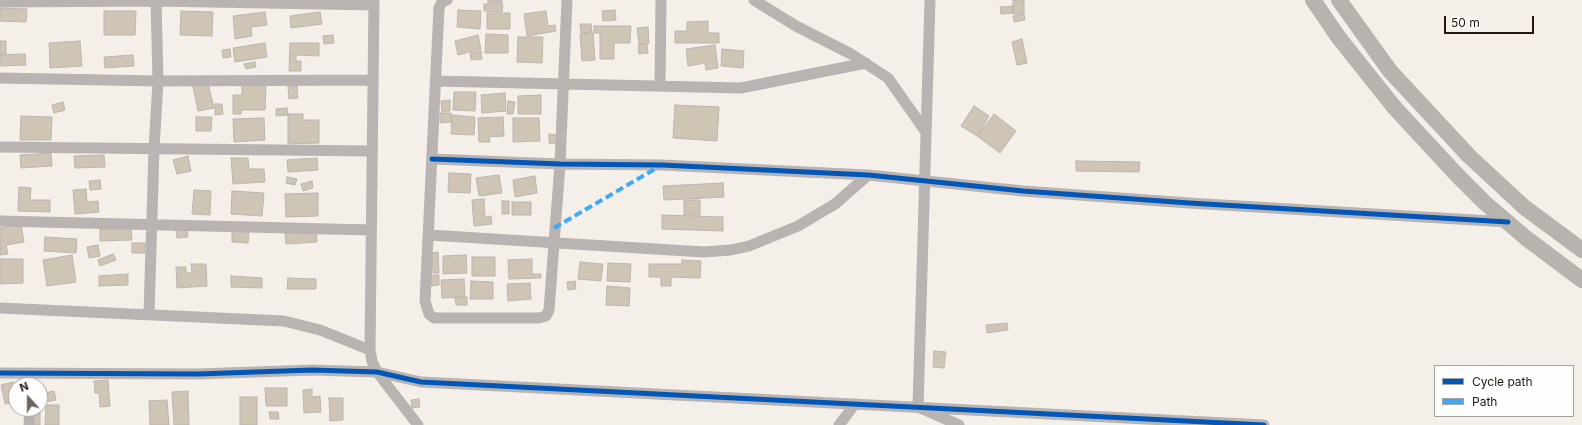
<!DOCTYPE html>
<style>
body{margin:0}
#map{position:relative;width:1582px;height:425px;overflow:hidden;background:#f5efea;font-family:Inter,sans-serif}
canvas{display:block}
.legend{position:absolute;left:1434px;top:365px;width:140px;height:52px;box-sizing:border-box;background:#fefefe;border:1px solid #a6a29f;margin:0;padding:5px 7px;list-style:none;font-size:12px;color:#231811}
.legend li{display:flex;align-items:center;gap:8px;height:20px}
.legend b{width:20px;border:1px solid #a6a29f}
.north{position:absolute;left:8px;top:377px;width:40px;height:40px;box-sizing:border-box;background:#fefefe;border:1px solid #a6a29f;border-radius:50%;rotate:339deg;font-size:11px;font-weight:700;line-height:16px;text-align:center;color:#231811}
.north::after{content:'';display:block;margin:auto;width:14px;height:18px;background:#6c635d;clip-path:polygon(50% 0,100% 100%,50% 72%,0 100%)}
.scale{position:absolute;left:1444px;top:16px;width:90px;height:18px;box-sizing:border-box;border:2px solid #231811;border-top:0;padding-left:5px;font-size:12px;line-height:14px;white-space:nowrap;color:#231811;-webkit-text-stroke:3px #fefefe;paint-order:stroke}
</style>
<div id="map">
<canvas width="1582" height="425"></canvas>
<ul class="legend">
<li><b style="height:5px;background:#0057b8"></b>Cycle path</li>
<li><b style="height:5px;background:#3fa9f5"></b>Path</li>
</ul>
<div class="north">N</div>
<div class="scale">50 m</div>
</div>
<script>
const c = document.querySelector('canvas').getContext('2d');
c.lineJoin = 'round';
function fillPath(path, color) { c.fillStyle = color; c.fill(path, 'evenodd'); }
const toPath = rows => new Path2D(rows.map(r => 'M' + r).join(''));
function stroke(path, color, width, dash) { c.strokeStyle = color; c.lineWidth = width; c.lineCap = dash ? 'butt' : 'round'; c.setLineDash(dash || []); c.stroke(path); }
const building = toPath([
 [488,0,502,0,502,3,488,3,488,0],
 [1013,0,1024,0,1024,13,1013,14,1013,0],
 [484,4,503,4,502,12,484,11,484,4],
 [1013,6,1013,13,1001,14,1000,7,1013,6],
 [0,8,27,9,26,22,0,21,0,8],
 [458,10,481,11,480,29,457,27,458,10],
 [615,10,616,20,603,21,602,11,615,10],
 [104,11,136,11,135,35,104,35,104,11],
 [181,11,213,12,212,36,180,35,181,11],
 [546,11,548,26,555,25,556,31,527,36,524,14,546,11],
 [265,12,267,25,251,27,252,36,235,39,233,16,265,12],
 [320,12,322,24,291,28,290,16,320,12],
 [487,13,510,13,510,29,487,29,487,13],
 [1024,14,1025,20,1014,22,1013,16,1024,14],
 [708,21,708,33,719,33,719,43,675,43,675,31,687,31,687,22,708,21],
 [580,24,591,24,592,32,581,33,580,24],
 [594,26,631,26,630,43,614,43,614,59,600,59,600,33,594,33,594,26],
 [648,27,649,43,639,44,637,28,648,27],
 [593,33,595,60,582,61,580,34,593,33],
 [486,34,508,35,508,53,485,53,486,34],
 [333,35,334,43,324,44,323,36,333,35],
 [478,35,481,49,458,55,455,41,478,35],
 [518,37,543,37,542,63,517,62,518,37],
 [1022,39,1027,63,1017,65,1012,42,1022,39],
 [0,41,6,41,6,54,0,54,0,41],
 [80,41,82,66,50,68,49,43,80,41],
 [265,43,267,57,235,62,233,48,265,43],
 [290,43,319,43,319,56,296,55,296,61,301,61,301,71,289,71,290,43],
 [647,44,648,53,639,54,638,45,647,44],
 [715,45,718,68,706,70,705,63,688,66,686,49,715,45],
 [230,49,231,57,223,58,222,50,230,49],
 [722,49,744,51,743,68,721,66,722,49],
 [481,51,482,59,471,60,470,53,481,51],
 [25,54,26,65,0,66,0,55,25,54],
 [133,55,134,66,105,68,104,57,133,55],
 [255,62,256,67,246,69,244,64,255,62],
 [208,83,214,108,198,111,193,86,208,83],
 [242,85,266,86,265,110,241,110,241,114,233,114,233,95,242,95,242,85],
 [288,86,297,86,298,98,289,99,288,86],
 [454,92,476,92,475,111,453,110,454,92],
 [505,93,506,111,482,113,481,95,505,93],
 [541,95,541,114,518,114,518,96,541,95],
 [450,100,450,111,442,112,441,101,450,100],
 [508,101,515,102,513,114,507,114,508,101],
 [63,102,65,110,54,113,52,105,63,102],
 [215,104,222,104,223,114,215,115,215,104],
 [675,105,719,107,717,141,673,138,675,105],
 [974,106,989,116,977,136,961,126,974,106],
 [287,108,288,115,276,116,276,109,287,108],
 [440,113,451,113,451,122,440,123,440,113],
 [288,114,303,114,303,120,319,120,319,143,288,144,288,114],
 [994,114,1016,131,1000,153,977,136,994,114],
 [452,115,475,117,474,135,451,134,452,115],
 [21,116,52,117,51,140,20,140,21,116],
 [196,117,212,117,211,131,196,131,196,117],
 [503,117,504,136,489,137,490,142,479,142,478,118,503,117],
 [264,118,265,140,234,142,233,119,264,118],
 [513,118,539,118,540,141,513,142,513,118],
 [549,134,557,135,556,144,549,143,549,134],
 [51,153,52,166,21,168,20,155,51,153],
 [104,155,105,167,75,168,74,156,104,155],
 [188,156,191,171,177,174,173,160,188,156],
 [231,158,248,158,249,169,264,169,265,182,233,184,231,158],
 [317,158,318,170,288,172,287,160,317,158],
 [1076,161,1140,162,1139,172,1076,171,1076,161],
 [449,173,471,174,470,193,448,192,449,173],
 [499,175,502,193,479,196,476,178,499,175],
 [535,176,537,193,515,197,513,180,535,176],
 [287,177,297,179,295,185,286,183,287,177],
 [100,180,101,189,90,190,89,181,100,180],
 [312,181,313,188,303,191,301,184,312,181],
 [723,183,724,197,664,200,663,186,723,183],
 [19,187,31,188,30,200,50,200,50,212,18,211,19,187],
 [86,189,87,202,98,201,99,212,75,214,73,190,86,189],
 [194,190,211,191,210,215,192,214,194,190],
 [232,191,264,193,262,216,231,214,232,191],
 [318,193,318,216,286,217,285,194,318,193],
 [484,199,485,217,491,216,492,224,474,226,472,200,484,199],
 [684,200,700,200,700,215,684,215,684,200],
 [502,201,509,201,509,214,502,214,502,201],
 [512,202,531,202,531,215,512,215,512,202],
 [662,215,723,217,723,231,662,229,662,215],
 [21,224,24,242,6,245,8,254,0,255,0,228,21,224],
 [100,229,131,229,132,240,100,241,100,229],
 [187,229,188,237,177,238,176,231,187,229],
 [232,231,249,232,248,243,232,242,232,231],
 [316,231,317,242,286,244,285,233,316,231],
 [45,237,77,239,76,253,44,251,45,237],
 [132,243,145,243,145,253,132,253,132,243],
 [98,245,100,256,89,258,87,247,98,245],
 [438,252,439,273,433,273,432,253,438,252],
 [113,254,116,260,100,266,98,260,113,254],
 [72,255,76,282,47,286,43,260,72,255],
 [466,255,467,273,443,274,443,256,466,255],
 [472,257,495,257,495,276,472,276,472,257],
 [0,259,23,259,23,283,0,284,0,259],
 [532,259,532,274,541,274,541,278,509,279,508,260,532,259],
 [682,260,701,261,700,278,671,277,671,286,661,286,661,277,649,277,649,264,682,264,682,260],
 [580,262,603,264,601,281,578,279,580,262],
 [608,263,631,264,630,282,607,281,608,263],
 [191,264,206,264,207,286,177,288,176,267,186,267,186,273,192,273,191,264],
 [128,274,128,285,99,286,99,276,128,274],
 [431,275,439,275,439,285,431,286,431,275],
 [231,276,262,278,262,288,231,287,231,276],
 [288,278,316,279,316,289,287,289,288,278],
 [464,279,465,297,442,298,441,280,464,279],
 [471,281,493,282,493,299,470,299,471,281],
 [575,281,576,289,568,290,567,282,575,281],
 [530,283,531,299,508,301,507,284,530,283],
 [607,286,630,288,629,306,606,305,607,286],
 [467,297,467,305,456,305,455,298,467,297],
 [1007,323,1008,330,987,333,986,325,1007,323],
 [934,351,946,352,944,368,933,367,934,351],
 [108,380,110,406,100,407,99,393,95,393,94,381,108,380],
 [13,382,16,402,5,404,1,385,13,382],
 [265,388,287,388,287,406,266,406,265,388],
 [312,389,312,397,320,396,321,412,304,413,303,390,312,389],
 [54,391,56,400,46,402,45,393,54,391],
 [188,391,189,425,174,425,172,392,188,391],
 [240,397,257,397,257,425,240,425,240,397],
 [329,398,343,398,343,420,330,421,329,398],
 [419,399,420,407,412,408,411,400,419,399],
 [167,400,169,425,150,425,149,401,167,400],
 [40,405,40,425,27,425,27,409,40,409,40,405],
 [46,405,59,405,59,425,45,425,46,405],
 [269,412,278,412,279,419,270,419,269,412]
]);
const minor = toPath([
 [374,0,370,350,372,361,377,372,418,425],
 [447,0,442,2,439,8,425,301,429,314,434,318,539,318,546,316,549,310,560,164,567,0],
 [754,0,796,26,851,54,888,78,926,132],
 [930,0,918,407,959,425],
 [0,2,156,1,374,5],
 [0,78,158,81,372,80],
 [435,81,741,88,866,63],
 [660,86,661,0],
 [0,147,372,151],
 [432,159,560,164,662,165,868,175,1023,191,1189,203,1508,222],
 [0,221,371,230],
 [429,235,704,252,731,250,749,246,798,226,835,204,868,175],
 [0,308,284,321,320,330,370,350],
 [149,314,154,149,158,81,156,0],
 [0,373,198,374,312,370,377,372,421,382,1264,425],
 [31,385,31,373],
 [29,425,30,409],
 [839,425,855,404]
]);
const secondary = toPath([
 [1313,0,1339,38,1394,107,1457,175,1485,203,1526,238,1582,280],
 [1339,0,1390,71,1469,156,1524,207,1582,250]
]);
const quiet = toPath([
 [554,228,660,166]
]);
const cycleway = toPath([
 [432,159,560,164,662,165,868,175,1023,191,1189,203,1508,222],
 [0,373,198,374,312,370,377,372,421,382,1264,425]
]);
fillPath(building, '#cfc5b5');
stroke(building, '#bbb5ad', 1);
stroke(minor, '#b9b3b1', 11);
stroke(secondary, '#b9b3af', 16);
stroke(quiet, '#3fa9f5', 4, [8, 4]);
stroke(cycleway, '#0057b8', 5);
</script>
